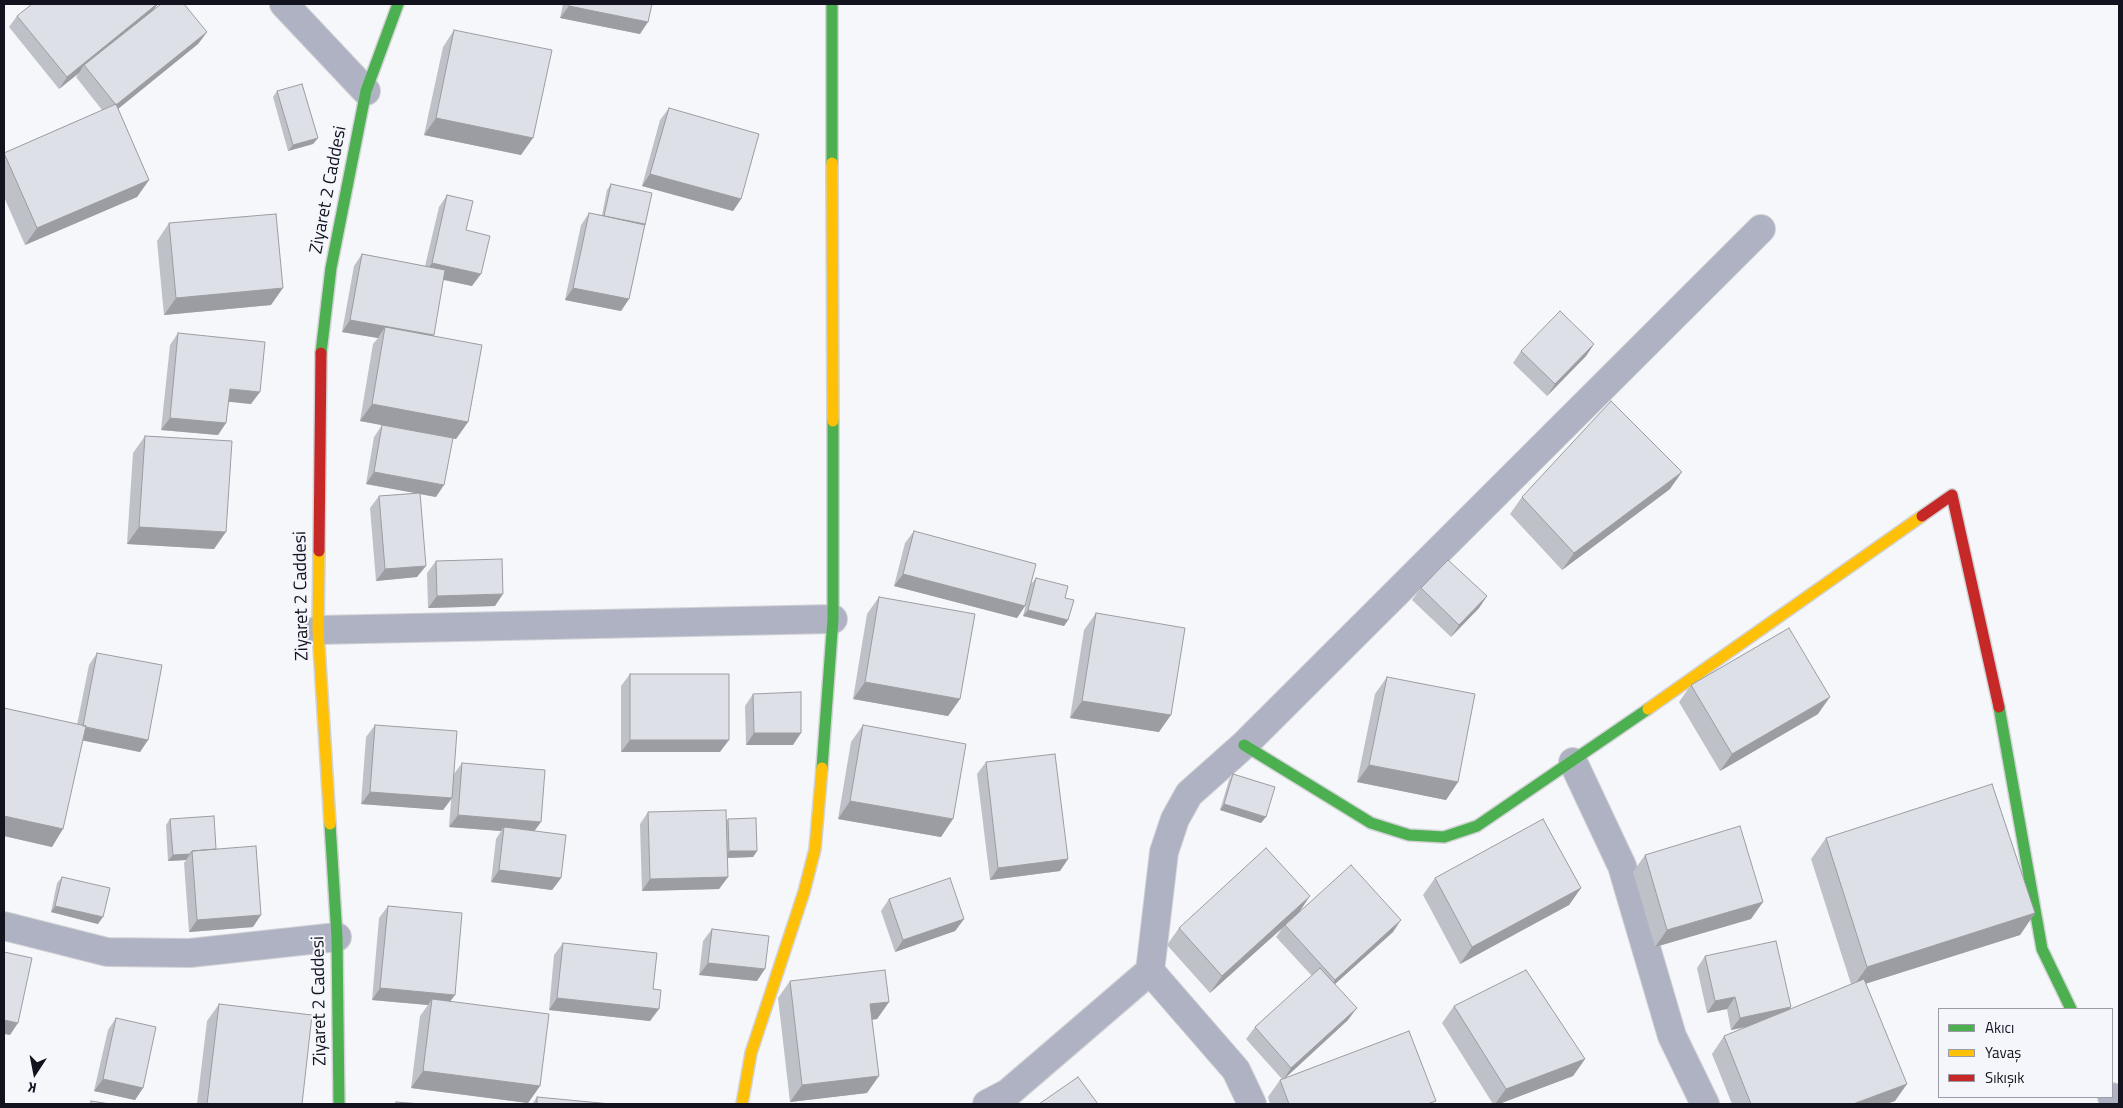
<!DOCTYPE html>
<meta charset="utf-8">
<style>
body{margin:0}
#map{position:relative;width:2123px;height:1108px;overflow:hidden;background:#f6f7fa;font-family:"Titillium Web",sans-serif}
canvas{display:block}
.frame{position:absolute;inset:0;border:5px solid #12131f;pointer-events:none}
.legend{position:absolute;left:1938px;top:1008px;width:175px;height:90px;box-sizing:border-box;background:#f4f6fc;border:1px solid #9a9ba4;margin:0;padding:6px 9px;list-style:none;font-size:15px;color:#12131f}
.legend li{display:flex;align-items:center;gap:10px;height:25px}
.legend b{width:25px;border:1px solid #9a9ba4}
.north{position:absolute;left:10px;top:1048px;width:50px;height:50px;-webkit-text-stroke:4px #f4f6fc;paint-order:stroke;rotate:191deg;font-size:14px;font-weight:700;line-height:20px;text-align:center;color:#12131f}
.north::after{content:'';display:block;margin:auto;width:18px;height:22px;background:#12131f;clip-path:polygon(50% 0,100% 100%,50% 72%,0 100%)}
</style>
<div id="map">
<canvas width="2123" height="1108"></canvas>
<div class="frame"></div>
<ul class="legend">
<li><b style="height:6px;background:#4caf50"></b>Akıcı</li>
<li><b style="height:6px;background:#ffc107"></b>Yavaş</li>
<li><b style="height:6px;background:#c62828"></b>Sıkışık</li>
</ul>
<div class="north">K</div>
</div>
<script>
const c = document.querySelector('canvas').getContext('2d');
c.lineJoin = 'round';
const toPath = rows => new Path2D(rows.map(r => 'M' + r).join(''));
function stroke(path, color, width, dash) { c.strokeStyle = color; c.lineWidth = width; c.lineCap = dash ? 'butt' : 'round'; c.setLineDash(dash || []); c.stroke(path); }
function fillPath(path, color) { c.fillStyle = color; c.fill(path, 'evenodd'); }
function write(font, color, halo, rows, align = 'center') {
  c.font = font + ' "Titillium Web",sans-serif'; c.lineWidth = 4; c.setLineDash([]); c.textBaseline = 'middle'; c.strokeStyle = halo; c.fillStyle = color; for (const [text, x, y, turn = 0] of rows) {
    c.save(); c.translate(x, y); c.rotate((+turn || 0) * Math.PI / 180); c.textAlign = isNaN(turn) ? turn : align; if (halo) c.strokeText(text, 0, 0); c.fillText(text, 0, 0); c.restore();
  }
}
const street = toPath([
 [284,4,366,91],
 [318,630,833,619],
 [1573,762,1622,866,1672,1036,1705,1104],
 [4,926,107,952,190,953,337,937],
 [1150,971,1164,852,1175,819,1189,794,1244,745,1761,229],
 [2112,1097,2115,1104],
 [987,1104,1008,1093,1150,971,1236,1070,1252,1104]
]);
const fast = toPath([
 [832,4,832,163],
 [321,353,331,268,366,91,398,4],
 [1999,707,2042,949,2071,1009],
 [1244,745,1371,823,1409,835,1444,837,1477,826,1648,709],
 [822,768,833,619,833,421],
 [330,824,337,937,339,1104]
]);
const slow = toPath([
 [832,163,833,421],
 [319,551,318,630,330,824],
 [1648,709,1922,516],
 [742,1104,751,1053,804,892,815,849,822,768]
]);
const jam = toPath([
 [1922,516,1952,495,1999,707],
 [319,551,321,353]
]);
const wall = toPath([
 [32,4,158,4,153,10,207,32,198,44,118,109,149,180,137,197,25,245,4,197,4,153,102,110,76,77,79,73,59,89,9,27,17,16],
 [563,4,652,4,640,34,560,18],
 [454,30,521,155,424,135,443,47],
 [277,91,318,138,313,144,288,151,273,97],
 [669,108,741,199,733,211,642,186,660,120],
 [611,184,645,225,629,299,621,311,565,300,581,225,589,213,602,215,607,190],
 [447,195,466,230,472,286,443,280,433,336,468,422,456,439,402,429,436,497,420,494,417,577,376,581,370,508,379,496,417,493,366,484,374,437,382,425,360,421,373,344,378,338,342,332,354,266,362,254,425,266,439,207],
 [169,223,271,305,164,315,157,241],
 [178,333,251,404,228,401,226,423,218,435,161,430,170,345],
 [1594,344,1586,356,1547,396,1513,363,1521,351],
 [145,436,214,549,127,544,133,453],
 [1670,489,1562,570,1510,514,1522,497],
 [914,531,1025,606,1017,618,894,586,905,543],
 [436,561,495,606,428,608,427,573],
 [1036,578,1065,598,1068,620,1064,626,1023,616,1031,584],
 [1421,588,1487,596,1479,608,1451,637,1412,600],
 [879,597,960,699,948,716,853,699,867,614],
 [1096,613,1159,732,1070,718,1084,630],
 [97,653,148,740,140,752,83,740,52,847,4,836,4,708,77,725,89,665],
 [630,674,720,752,621,752,621,686],
 [1387,677,1458,782,1446,800,1357,782,1375,694],
 [1691,685,1818,714,1720,771,1679,702],
 [753,694,793,745,746,745,745,706],
 [375,725,452,798,443,810,361,804,366,737],
 [863,725,941,837,838,819,851,742],
 [986,762,1068,859,1060,871,990,880,977,774],
 [462,763,535,831,561,878,552,890,491,882,496,839,501,831,449,827,453,775],
 [1233,774,1261,823,1220,810,1229,780],
 [648,812,726,821,728,819,757,851,753,857,727,858,728,877,719,889,642,891,640,824],
 [170,819,216,849,253,927,189,932,184,863,186,860,168,861,166,825],
 [1826,838,2035,913,2020,935,1865,984,1895,1101,1886,1104,1732,1104,1712,1054,1724,1036,1747,1027,1731,1030,1727,1009,1707,1013,1697,968,1705,956,1791,1007,1789,1010,1851,984,1811,859],
 [1645,855,1751,919,1655,947,1633,872],
 [62,877,98,924,51,912,57,883],
 [1435,878,1581,888,1569,905,1460,964,1423,895],
 [889,899,964,919,955,931,895,952,881,911],
 [388,906,451,1001,540,1086,528,1103,411,1088,420,1016,428,1005,372,1000,379,918],
 [1300,911,1393,932,1335,984,1348,1020,1285,1078,1433,1104,1270,1104,1268,1097,1280,1080,1282,1079,1246,1039,1255,1027,1312,976,1276,937,1283,927,1210,993,1167,945,1179,928],
 [712,929,757,981,699,975,703,941],
 [563,943,653,989,650,1021,549,1010,554,955],
 [790,981,889,1002,877,1019,872,1020,867,1093,790,1102,778,998],
 [219,1004,302,1104,197,1104,207,1021],
 [1454,1006,1585,1059,1573,1076,1499,1104,1493,1104,1442,1023],
 [116,1018,143,1088,135,1100,94,1091,108,1030],
 [537,1097,611,1104,532,1104]
]);
const shadedWall = toPath([
 [157,4,158,4,150,14,84,65,79,73,59,89,67,77],
 [569,6,648,22,640,34,560,18],
 [207,32,198,44,108,117,116,105],
 [436,118,533,138,521,155,424,135],
 [318,138,313,144,288,151,293,145],
 [650,174,741,199,733,211,642,186],
 [149,180,137,197,25,245,37,228],
 [432,263,481,274,472,286,423,275],
 [283,288,271,305,164,315,176,298],
 [573,288,629,299,621,311,565,300],
 [350,320,434,335,425,347,385,327,378,338,342,332],
 [1594,344,1586,356,1547,396,1555,384],
 [230,389,260,392,251,404,221,401],
 [372,404,468,422,456,439,360,421],
 [170,418,226,423,218,435,161,430],
 [374,472,444,485,436,497,366,484],
 [1682,472,1670,489,1562,570,1574,553],
 [139,527,226,532,214,549,127,544],
 [426,566,417,577,376,581,385,569],
 [903,574,1025,606,1017,618,894,586],
 [503,594,495,606,428,608,437,596],
 [1487,596,1479,608,1451,637,1459,625],
 [1028,610,1068,620,1064,626,1023,616],
 [865,682,960,699,948,716,853,699],
 [1830,697,1818,714,1720,771,1732,754],
 [1082,701,1171,715,1159,732,1070,718],
 [83,727,148,740,140,752,75,739],
 [754,733,801,733,793,745,746,745],
 [630,740,729,740,720,752,621,752],
 [1369,765,1458,782,1446,800,1357,782],
 [370,792,452,798,443,810,361,804],
 [850,801,953,819,941,837,838,819],
 [1224,804,1266,817,1261,823,1220,810],
 [458,815,541,822,533,833,504,827,501,831,449,827],
 [4,816,63,829,52,847,4,836],
 [729,851,757,851,753,857,725,858],
 [190,854,186,860,168,861,173,855],
 [1068,859,1060,871,990,880,998,868],
 [499,870,561,878,552,890,491,882],
 [728,877,719,889,642,891,650,879],
 [1581,888,1569,905,1460,964,1472,947],
 [1310,896,1298,914,1210,993,1222,976],
 [1763,902,1751,919,1655,947,1667,930],
 [55,906,103,917,98,924,51,912],
 [2035,913,2020,935,1852,988,1867,967],
 [261,915,253,927,189,932,197,920],
 [964,919,955,931,895,952,903,940],
 [1401,920,1393,932,1326,992,1335,980],
 [708,963,765,969,757,981,699,975],
 [380,988,455,995,446,1007,432,999,428,1005,372,1000],
 [1735,997,1727,1009,1707,1013,1715,1001],
 [557,998,659,1009,650,1021,549,1010],
 [889,1002,877,1019,858,1021,870,1004],
 [1791,1007,1783,1019,1731,1030,1740,1018],
 [1357,1008,1348,1020,1283,1080,1291,1068],
 [4,1020,18,1023,10,1035,4,1034],
 [1585,1059,1573,1076,1499,1104,1495,1104,1506,1089],
 [423,1071,540,1086,528,1103,411,1088],
 [879,1076,867,1093,790,1102,802,1085],
 [103,1079,143,1088,135,1100,94,1091],
 [1907,1084,1895,1101,1886,1104,1853,1104]
]);
const building = toPath([
 [32,4,157,4,67,77,17,16,32,4],
 [161,4,184,4,207,32,116,105,84,65,161,4],
 [569,4,652,4,648,22,569,6,569,4],
 [454,30,552,50,533,138,436,118,454,30],
 [302,84,318,138,293,145,277,91,302,84],
 [116,104,149,180,37,228,4,153,116,104],
 [669,108,759,134,741,199,650,174,669,108],
 [611,184,652,193,645,225,604,216,611,184],
 [447,195,473,201,466,230,490,236,481,274,432,263,447,195],
 [589,213,645,224,629,299,573,288,589,213],
 [276,214,283,288,176,298,169,223,276,214],
 [362,254,445,270,434,335,350,320,362,254],
 [1560,311,1594,344,1555,384,1521,351,1560,311],
 [385,327,482,345,468,422,372,404,385,327],
 [178,333,265,342,260,392,230,389,226,423,170,418,178,333],
 [1611,401,1682,472,1574,553,1522,497,1611,401],
 [382,425,453,438,444,485,374,472,382,425],
 [145,436,232,441,226,532,139,527,145,436],
 [420,493,426,566,385,569,379,496,420,493],
 [914,531,1036,564,1025,606,903,574,914,531],
 [502,559,503,594,437,596,436,561,502,559],
 [1448,560,1487,596,1459,625,1421,588,1448,560],
 [1036,578,1068,586,1065,598,1074,600,1068,620,1028,610,1036,578],
 [879,597,975,614,960,699,865,682,879,597],
 [1096,613,1185,628,1171,715,1082,701,1096,613],
 [1789,628,1830,697,1732,754,1691,685,1789,628],
 [97,653,162,665,148,740,86,727,86,726,83,726,97,653],
 [630,674,729,674,729,740,630,740,630,674],
 [1387,677,1475,694,1458,782,1369,765,1387,677],
 [801,692,801,733,754,733,753,694,801,692],
 [4,708,86,726,63,829,4,816,4,708],
 [375,725,457,731,452,798,370,792,375,725],
 [863,725,966,744,953,819,850,801,863,725],
 [1055,754,1068,859,998,868,986,762,1055,754],
 [462,763,545,770,541,822,458,815,462,763],
 [1233,774,1275,787,1266,817,1224,804,1233,774],
 [1992,784,2035,913,1867,967,1826,838,1992,784],
 [726,810,728,877,650,879,648,812,726,810],
 [214,816,216,849,192,851,190,854,173,855,170,819,214,816],
 [756,818,757,851,729,851,728,819,756,818],
 [1543,819,1581,888,1472,947,1435,878,1543,819],
 [1740,826,1763,902,1667,930,1645,855,1740,826],
 [504,827,566,835,561,878,499,870,504,827],
 [256,846,261,915,197,920,192,851,256,846],
 [1266,848,1310,896,1222,976,1179,928,1266,848],
 [1351,865,1401,920,1335,980,1285,925,1351,865],
 [62,877,110,888,103,917,55,906,62,877],
 [950,878,964,919,903,940,889,899,950,878],
 [388,906,462,913,455,995,380,988,388,906],
 [712,929,769,936,765,969,708,963,712,929],
 [1776,941,1791,1007,1740,1018,1735,997,1715,1001,1705,956,1776,941],
 [563,943,657,953,653,989,661,990,659,1009,557,998,563,943],
 [4,952,32,958,18,1023,4,1020,4,952],
 [1320,968,1357,1008,1291,1068,1255,1027,1320,968],
 [885,970,889,1002,870,1004,879,1076,802,1085,790,981,885,970],
 [1526,970,1585,1059,1506,1089,1454,1006,1526,970],
 [1864,979,1907,1084,1853,1104,1751,1104,1724,1036,1864,979],
 [432,999,549,1014,540,1086,423,1071,432,999],
 [219,1004,312,1015,302,1104,207,1104,219,1004],
 [116,1018,156,1027,143,1088,103,1079,116,1018],
 [1409,1031,1436,1101,1427,1104,1289,1104,1280,1080,1409,1031],
 [1078,1077,1098,1104,1039,1104,1078,1077],
 [537,1097,611,1104,537,1104,537,1097],
 [91,1101,110,1104,91,1104,91,1101],
 [396,1102,421,1104,396,1104,396,1102]
]);
const streetNames = [
 ["Ziyaret 2 Caddesi",329,190,-79],
 ["Ziyaret 2 Caddesi",302,596,-91],
 ["Ziyaret 2 Caddesi",320,1001,-91]
];
stroke(street, '#d2d3d6', 30);
stroke(fast, '#d2d3d6', 14);
stroke(slow, '#d2d3d6', 14);
stroke(jam, '#d2d3d6', 14);
stroke(street, '#afb2c2', 28);
stroke(fast, '#4caf50', 11);
stroke(slow, '#ffc107', 11);
stroke(jam, '#c62828', 11);
fillPath(wall, '#bfc1c8');
fillPath(shadedWall, '#9b9da2');
fillPath(building, '#dee0e8');
stroke(building, '#9b9da2', 1);
write('18px', '#12131f', '#f4f6fc', streetNames);
</script>
